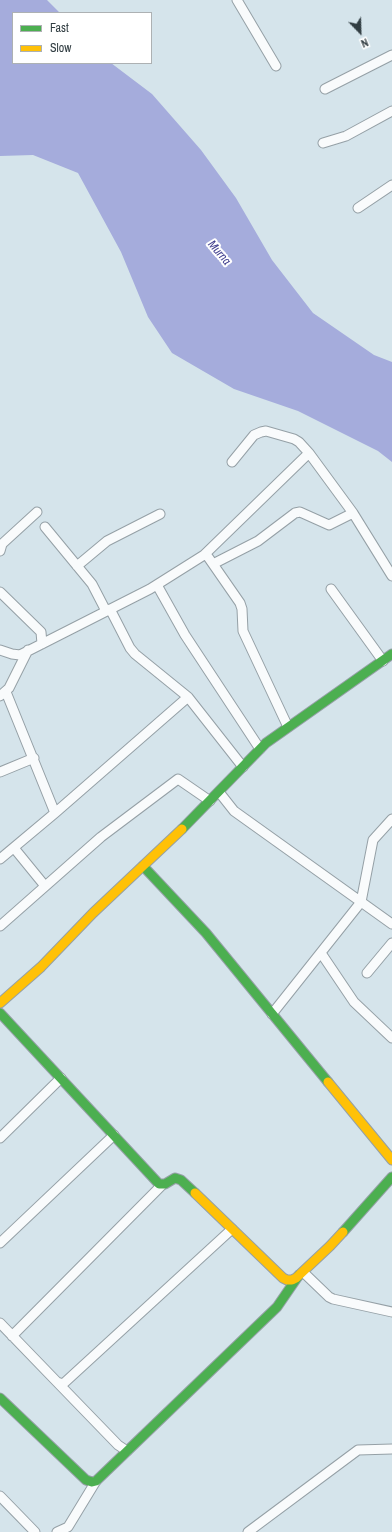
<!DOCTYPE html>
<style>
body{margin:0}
#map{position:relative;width:392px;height:1532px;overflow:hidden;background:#d5e4eb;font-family:"Archivo Narrow",sans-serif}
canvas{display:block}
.legend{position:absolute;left:12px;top:12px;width:140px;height:52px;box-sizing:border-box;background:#fff;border:1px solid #adb1b3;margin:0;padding:5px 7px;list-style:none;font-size:12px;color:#313d42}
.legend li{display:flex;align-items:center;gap:8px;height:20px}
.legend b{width:20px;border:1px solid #adb1b3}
.north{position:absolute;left:340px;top:12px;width:40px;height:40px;-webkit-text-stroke:3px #fff;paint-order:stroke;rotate:157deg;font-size:11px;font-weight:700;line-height:16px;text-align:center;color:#313d42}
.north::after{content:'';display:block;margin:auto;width:14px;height:18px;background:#313d42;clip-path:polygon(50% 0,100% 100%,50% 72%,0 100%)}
</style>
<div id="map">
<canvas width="392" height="1532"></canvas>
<ul class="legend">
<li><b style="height:5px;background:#4caf50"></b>Fast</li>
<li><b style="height:5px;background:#ffc107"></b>Slow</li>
</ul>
<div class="north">N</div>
</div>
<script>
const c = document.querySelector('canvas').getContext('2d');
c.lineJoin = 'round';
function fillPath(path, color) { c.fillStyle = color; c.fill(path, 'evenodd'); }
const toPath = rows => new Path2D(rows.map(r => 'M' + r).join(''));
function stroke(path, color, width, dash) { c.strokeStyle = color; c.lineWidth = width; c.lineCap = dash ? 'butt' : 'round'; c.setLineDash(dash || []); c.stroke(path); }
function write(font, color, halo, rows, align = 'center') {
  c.font = font + ' "Archivo Narrow",sans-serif'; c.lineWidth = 4; c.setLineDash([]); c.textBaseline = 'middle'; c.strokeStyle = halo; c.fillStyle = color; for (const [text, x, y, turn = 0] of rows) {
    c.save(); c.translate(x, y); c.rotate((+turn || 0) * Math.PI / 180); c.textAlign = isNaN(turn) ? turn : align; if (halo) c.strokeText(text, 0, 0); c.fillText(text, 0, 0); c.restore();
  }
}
const water = toPath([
 [0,0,47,0,60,13,13,13,13,63,111,63,152,94,201,150,236,198,272,260,313,313,374,355,392,362,392,462,378,451,298,411,234,389,172,353,148,317,121,252,78,173,33,155,0,156]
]);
const street = toPath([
 [237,0,276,66],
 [325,89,392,55],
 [323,143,346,136,392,111],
 [358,208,392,185],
 [232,462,254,435,261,432,266,431,294,439,299,442,309,453,353,513,392,576],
 [45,527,92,584,106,611],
 [0,551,2,544,37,512],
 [206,554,240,603,242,609,243,631,288,727],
 [213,564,258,541,295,513,300,512,329,525,353,513],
 [77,566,107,541,160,514],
 [157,585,185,635,260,749],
 [331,589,383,661],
 [0,592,41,632,42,644],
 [110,609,130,648,135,654,188,697,243,767],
 [0,650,12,654,20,655,150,589,204,555,309,453],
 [6,692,55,813],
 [0,696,9,688,28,650],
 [0,772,34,758],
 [219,792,234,811,392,924],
 [14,848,45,886],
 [0,859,55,813,188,697],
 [0,926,101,837,178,779,210,801],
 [321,953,354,1002,392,1038],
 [367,973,392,943],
 [272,1014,361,902,373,840,392,819],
 [0,1138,61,1078],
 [0,1243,114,1135],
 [303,1272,329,1297,333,1299,392,1312],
 [0,1323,57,1382,63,1384,232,1229],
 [12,1336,162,1185],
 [57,1382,118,1445,127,1451],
 [0,1496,35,1532],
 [57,1532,68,1527,96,1481],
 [248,1532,358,1450,392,1449]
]);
const fast = toPath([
 [182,829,266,743,392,654],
 [143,866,206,933,328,1082],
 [0,1013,159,1184,165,1184,175,1178,181,1180,195,1193],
 [343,1232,392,1177],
 [0,1398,86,1480,92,1482,96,1481,277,1307,299,1275]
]);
const slow = toPath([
 [0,1003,41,967,93,913,182,829],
 [328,1082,392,1160],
 [195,1193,283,1278,287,1280,292,1280,296,1278,330,1246,343,1232]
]);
const waterNames = [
 ["Murna",219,253,50]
];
fillPath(water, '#a5acdc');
stroke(street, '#95a0a6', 11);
stroke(fast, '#95a0a6', 11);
stroke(slow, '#95a0a6', 11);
stroke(street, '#f9fbfc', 9);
stroke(fast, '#4caf50', 9);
stroke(slow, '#ffc107', 9);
write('italic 12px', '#42408f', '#fff', waterNames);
</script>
